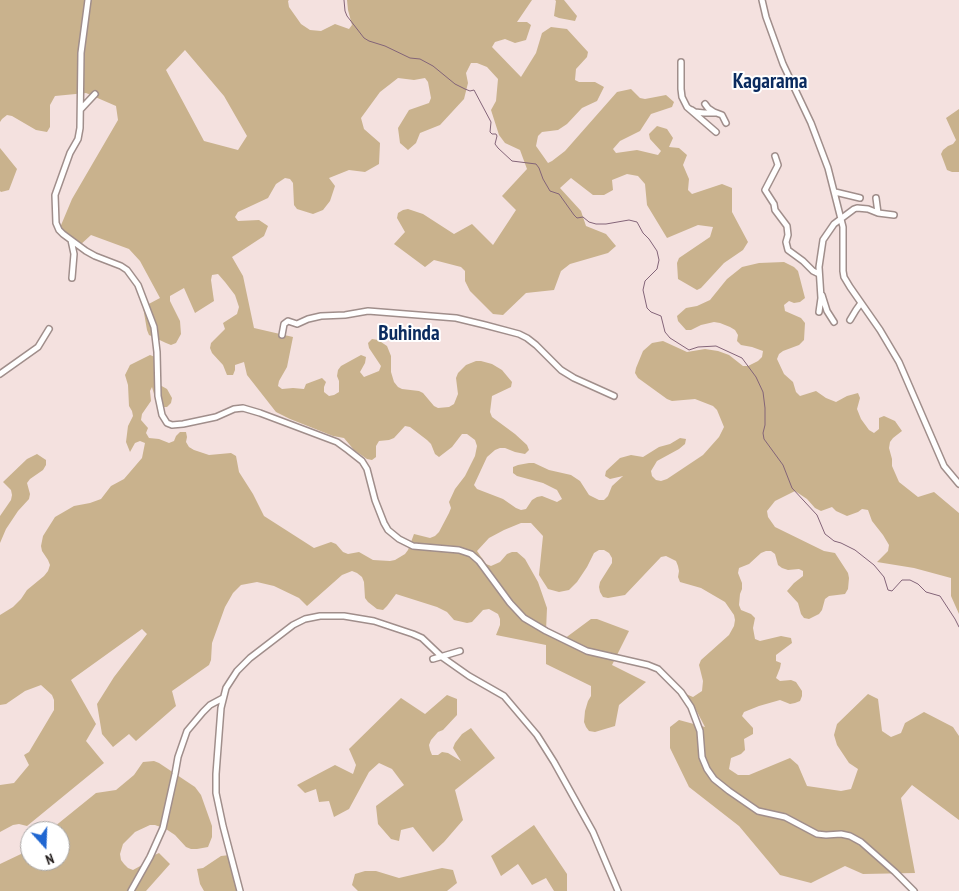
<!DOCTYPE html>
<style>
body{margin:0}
#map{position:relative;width:959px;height:891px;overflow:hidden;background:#f4e1df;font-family:"PT Sans Narrow",sans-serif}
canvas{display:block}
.north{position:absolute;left:20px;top:821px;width:50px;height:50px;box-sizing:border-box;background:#fff;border:1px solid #a6a4a3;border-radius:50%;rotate:160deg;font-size:14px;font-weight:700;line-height:20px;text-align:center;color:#211b1a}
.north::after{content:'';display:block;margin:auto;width:18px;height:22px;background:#2066d1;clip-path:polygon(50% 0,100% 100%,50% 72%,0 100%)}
</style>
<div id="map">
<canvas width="959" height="891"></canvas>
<div class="north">N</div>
</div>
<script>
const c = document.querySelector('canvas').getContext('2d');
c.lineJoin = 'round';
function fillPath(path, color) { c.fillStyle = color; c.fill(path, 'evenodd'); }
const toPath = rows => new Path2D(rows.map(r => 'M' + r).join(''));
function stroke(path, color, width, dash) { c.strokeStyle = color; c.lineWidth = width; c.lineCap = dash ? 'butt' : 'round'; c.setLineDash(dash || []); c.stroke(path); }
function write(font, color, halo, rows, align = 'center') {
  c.font = font + ' "PT Sans Narrow",sans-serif'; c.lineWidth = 4; c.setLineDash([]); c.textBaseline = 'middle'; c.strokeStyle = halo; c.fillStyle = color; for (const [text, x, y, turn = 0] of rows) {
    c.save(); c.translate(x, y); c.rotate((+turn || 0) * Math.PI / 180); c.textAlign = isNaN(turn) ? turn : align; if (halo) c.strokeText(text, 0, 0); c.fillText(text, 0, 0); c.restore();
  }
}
const green = toPath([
 [0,0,289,0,288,1,289,7,301,24,310,30,321,31,335,24,349,29,352,25,348,10,347,0,532,0,517,22,527,22,531,25,526,40,515,43,505,39,495,42,492,47,521,77,536,53,542,33,551,27,567,29,588,52,587,57,576,69,575,80,579,82,595,82,604,87,597,101,582,108,567,124,558,130,542,132,538,136,536,146,548,163,552,161,565,151,617,92,631,89,640,98,645,99,666,95,674,102,672,107,651,114,640,131,620,141,613,149,616,153,637,150,658,155,661,151,650,139,649,134,657,126,667,129,673,138,669,147,679,148,687,155,683,165,689,179,688,190,692,194,722,184,732,188,732,212,748,242,743,250,724,263,701,288,697,290,678,279,677,263,679,258,710,237,713,227,698,225,667,238,647,205,645,184,638,176,627,174,612,180,613,190,604,195,593,195,571,178,560,188,581,211,586,226,606,234,616,246,608,253,570,264,561,271,554,290,526,293,503,315,493,314,470,291,465,281,465,271,461,267,434,260,425,267,394,244,405,232,397,218,398,213,403,210,408,209,423,214,454,234,472,224,493,245,516,210,502,196,527,169,520,150,505,143,499,135,491,110,496,101,498,79,487,67,477,63,471,63,466,73,468,83,464,99,440,125,420,133,416,143,408,150,400,143,398,128,409,110,429,103,431,98,428,82,425,78,414,80,398,78,380,92,361,118,364,129,380,143,379,164,365,172,349,170,329,178,335,186,330,201,323,210,313,214,297,209,294,205,293,183,290,179,285,178,276,184,268,198,238,212,235,217,238,221,259,220,268,226,264,236,232,257,243,276,254,328,293,337,287,367,279,381,278,386,282,389,293,388,304,389,306,384,322,378,326,382,324,387,324,392,329,396,334,395,339,392,339,381,337,376,338,370,341,366,361,355,366,357,365,363,360,372,364,377,379,371,381,366,369,348,368,343,372,339,378,340,387,346,391,356,391,372,394,382,398,387,402,389,419,391,423,393,434,406,438,408,449,407,454,404,458,394,456,378,458,373,466,365,476,361,481,361,492,364,502,370,512,382,511,387,492,396,490,412,492,417,515,434,527,445,529,450,525,454,515,452,505,448,500,448,495,450,487,457,474,485,477,489,503,499,516,508,521,510,526,509,532,500,537,497,542,496,557,502,562,499,557,490,543,483,517,476,513,473,513,467,518,465,529,463,534,463,549,470,571,475,580,481,589,495,599,500,604,500,608,496,612,486,623,476,610,479,605,476,606,471,620,458,631,455,643,457,659,447,670,444,680,438,686,439,685,444,679,449,657,461,651,471,652,476,656,480,661,481,667,479,703,455,719,437,724,427,717,410,713,406,695,399,672,401,667,399,638,378,635,373,636,368,643,351,652,343,663,341,687,352,705,349,718,351,729,355,743,366,748,366,758,361,762,357,763,351,752,347,741,345,737,341,738,335,735,330,730,327,720,323,714,322,701,325,691,330,686,330,678,321,677,316,686,308,697,306,710,300,727,279,742,267,759,263,784,262,794,267,798,271,805,298,800,302,794,303,789,301,784,305,785,311,801,318,805,323,804,340,799,345,783,351,779,354,777,359,784,374,793,382,796,392,800,396,816,391,826,398,836,402,847,396,858,393,860,398,857,409,861,419,869,430,874,433,879,429,879,418,884,416,895,421,902,431,893,438,890,442,889,448,892,459,892,466,899,482,918,497,934,492,959,513,959,614,951,596,951,578,914,568,877,562,888,551,889,545,883,535,872,521,868,510,862,509,858,512,847,516,836,511,832,507,821,511,815,508,807,499,795,491,775,501,767,511,768,517,775,527,824,551,835,553,848,573,849,578,848,589,845,594,829,596,825,599,822,610,819,614,809,619,804,618,801,614,798,603,787,591,794,583,803,576,803,571,799,569,788,570,782,568,778,565,775,554,771,551,766,551,761,553,749,564,739,568,738,573,742,583,742,589,740,594,739,605,741,610,751,614,755,618,753,628,755,639,760,641,781,636,791,638,792,643,776,655,776,661,781,663,780,668,776,678,780,681,791,680,796,682,802,691,802,696,800,701,795,703,790,704,780,700,759,706,744,712,742,716,753,728,753,734,744,739,745,750,741,754,731,758,729,769,738,775,749,775,790,758,798,765,807,786,841,791,851,789,858,769,849,763,837,745,834,735,837,724,868,694,878,699,882,731,891,737,901,733,905,723,924,712,953,727,959,736,959,820,912,785,901,798,915,873,863,874,845,866,811,883,780,875,739,826,689,787,670,748,670,727,679,720,705,727,694,706,681,692,693,697,702,691,703,681,699,665,701,660,729,635,734,626,735,620,734,615,725,602,701,588,680,582,678,577,679,571,678,566,676,561,666,556,661,557,625,595,608,598,603,597,600,592,599,587,600,582,612,563,612,558,609,553,604,550,599,550,594,553,587,567,577,582,569,590,559,592,548,589,539,575,543,536,531,523,521,523,504,530,489,538,477,551,486,564,491,566,500,562,507,554,512,552,517,552,525,559,538,582,547,608,546,631,564,639,591,619,597,619,629,631,612,665,646,682,619,705,615,726,595,732,589,731,586,727,584,722,585,711,588,701,591,696,591,686,546,664,546,645,496,635,500,625,500,619,498,614,489,609,483,610,472,622,467,623,454,620,447,612,437,607,396,594,387,606,383,610,377,609,368,602,365,598,364,582,362,577,357,573,352,571,342,575,307,606,299,598,274,586,257,582,241,585,233,593,225,607,212,643,211,660,209,665,172,691,176,706,136,741,129,734,113,747,102,734,97,704,114,677,147,634,142,629,71,680,96,724,86,741,104,763,27,826,19,824,13,825,0,832,0,785,14,783,29,765,24,755,29,752,54,710,54,700,52,695,41,685,25,691,6,704,0,705,0,615,13,607,21,599,27,590,44,576,48,571,50,565,48,560,42,551,41,546,43,536,55,517,74,506,90,503,101,499,111,486,124,479,142,458,145,443,140,441,135,443,130,452,126,442,128,426,133,416,132,411,129,406,128,385,125,375,130,365,150,355,155,357,158,384,167,389,172,398,171,403,167,407,161,407,156,401,152,387,150,391,151,401,142,414,141,420,148,428,146,433,149,438,159,439,169,443,174,441,176,436,180,432,186,432,187,437,186,442,189,447,194,450,209,455,231,453,236,456,239,472,253,494,264,516,314,548,331,542,336,544,343,552,348,554,359,552,373,560,390,561,395,560,405,554,408,550,414,534,430,538,435,536,439,532,449,513,451,508,449,502,455,489,465,476,475,456,477,446,475,440,467,434,462,434,452,447,439,457,435,454,431,444,427,440,410,427,405,426,394,438,389,440,379,441,376,446,376,457,372,460,367,459,354,450,344,438,333,436,290,419,276,412,247,375,244,362,235,365,235,370,233,375,227,375,223,365,212,353,210,348,211,343,225,329,223,323,237,314,239,307,235,295,225,282,218,274,212,275,211,280,214,301,195,313,184,288,170,296,170,301,180,321,181,334,176,343,171,345,166,343,149,335,147,330,143,307,160,298,140,261,129,249,91,235,79,246,59,230,72,199,118,120,116,106,86,93,55,96,50,105,50,127,47,132,36,130,12,116,7,115,2,119,0,122],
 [185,50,224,96,247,136,238,150,204,141,166,70],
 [555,0,564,0,577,16,575,21,559,18,554,16,556,1],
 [959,109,959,172,952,172,947,170,941,154,943,150,948,146,953,144,956,140,946,118],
 [0,148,17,169,9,190,1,192,0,191],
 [37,454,46,460,46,465,43,470,30,479,27,483,30,494,29,499,18,511,6,529,0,543,0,516,11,500,12,495,11,490,3,482,27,459],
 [447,695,457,699,457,715,443,730,438,732,431,740,429,745,430,750,432,755,438,755,442,752,448,753,461,761,453,748,455,743,462,734,471,728,495,758,455,790,463,820,444,842,433,852,413,827,401,830,399,841,391,839,378,824,376,806,404,785,392,769,379,763,369,772,349,809,334,817,329,801,319,802,316,789,305,793,297,785,335,765,353,774,356,765,349,749,401,698,425,714],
 [154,761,159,763,195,787,201,795,212,826,212,837,208,847,197,849,191,849,186,847,175,835,166,829,155,825,150,825,135,832,123,844,120,854,121,860,124,864,128,868,133,870,142,865,150,857,159,853,170,864,146,891,0,891,0,864,21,854,30,847,30,861,60,861,60,831,49,831,96,793,116,790,134,775,143,762],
 [534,825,567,874,567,891,554,891,546,878,532,885,518,864,501,876,491,856],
 [230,855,240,891,204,891,200,884,197,869,203,868,221,856],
 [442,868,453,870,457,883,447,891,358,891,352,885,355,874,365,871,376,871,399,878]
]);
const stream = toPath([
 [344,0,345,11,347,16,364,38,369,41,385,46,410,58,420,59,433,66,455,84,465,89,470,91,474,90,491,122,490,132,492,134,496,134,497,136,495,144,498,148,512,161,536,164,539,168,543,179,550,191,559,194,574,215,577,218,583,217,589,222,596,224,606,224,629,220,637,222,643,233,649,239,657,251,659,260,657,269,645,281,643,290,647,308,651,312,661,316,665,332,670,338,689,350,698,347,716,346,742,358,756,377,763,392,765,408,765,425,763,433,764,439,783,465,792,488,817,515,825,534,829,537,834,541,841,543,855,550,874,565,884,577,888,590,892,591,902,580,910,580,918,584,926,592,940,596,955,619,959,627]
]);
const minor = toPath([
 [88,0,81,53,80,128,78,139,70,153,55,195,56,223,59,230,63,234,86,251,95,256,121,266,127,270,138,285,154,327,157,352,158,396,162,415,167,423,172,425,183,424,216,417,234,409,243,408,260,413,337,442,348,450,362,461,367,469,375,500,384,523,388,530,399,539,413,546,459,550,471,554,479,561,510,603,524,618,546,631,587,651,648,665,658,669,681,692,691,707,700,731,702,757,707,769,714,779,729,791,758,811,785,817,817,834,826,835,841,834,850,836,861,842,895,872,914,891],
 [762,0,766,17,783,64,811,123,828,168,843,227,843,271,844,277,850,287,880,330,899,362,944,466,959,484],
 [681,62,681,89,682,97,687,107,716,132],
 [705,104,708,108,714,112,722,115,726,123],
 [81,109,95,94],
 [692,110,695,112,704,113,716,113],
 [775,156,778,165,765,190,774,204,775,210,787,226,788,235,786,242,788,250,803,261,813,271,819,274],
 [835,192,860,198],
 [876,198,878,213,894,215],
 [71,240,74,254,72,278],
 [822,295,827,311,834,322],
 [819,312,821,298,819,267,823,240,834,224,854,209,857,208,868,209,878,213],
 [850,320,856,310,861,303],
 [282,335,284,324,288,321,297,324,308,319,321,316,345,315,368,311,456,318,485,325,519,334,527,338,536,345,561,370,574,378,614,396],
 [0,374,38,347,49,329],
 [433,659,460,651],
 [131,891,150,857,163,828,175,774,178,757,187,731,203,712,210,705,223,698],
 [240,891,223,826,216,793,216,774,221,708,226,688,237,671,250,658,293,625,305,619,320,616,344,616,374,621,413,634,422,638,442,657,469,676,504,696,537,735,554,762,593,832,618,891]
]);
const quarterNames = [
 ["Kagarama",770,82],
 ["Buhinda",409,334]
];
fillPath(green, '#c9b28d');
stroke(stream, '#836478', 1);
stroke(minor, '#a08e8b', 8);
stroke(minor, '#fff', 5);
write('bold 21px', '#0a2b5f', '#fff', quarterNames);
</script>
